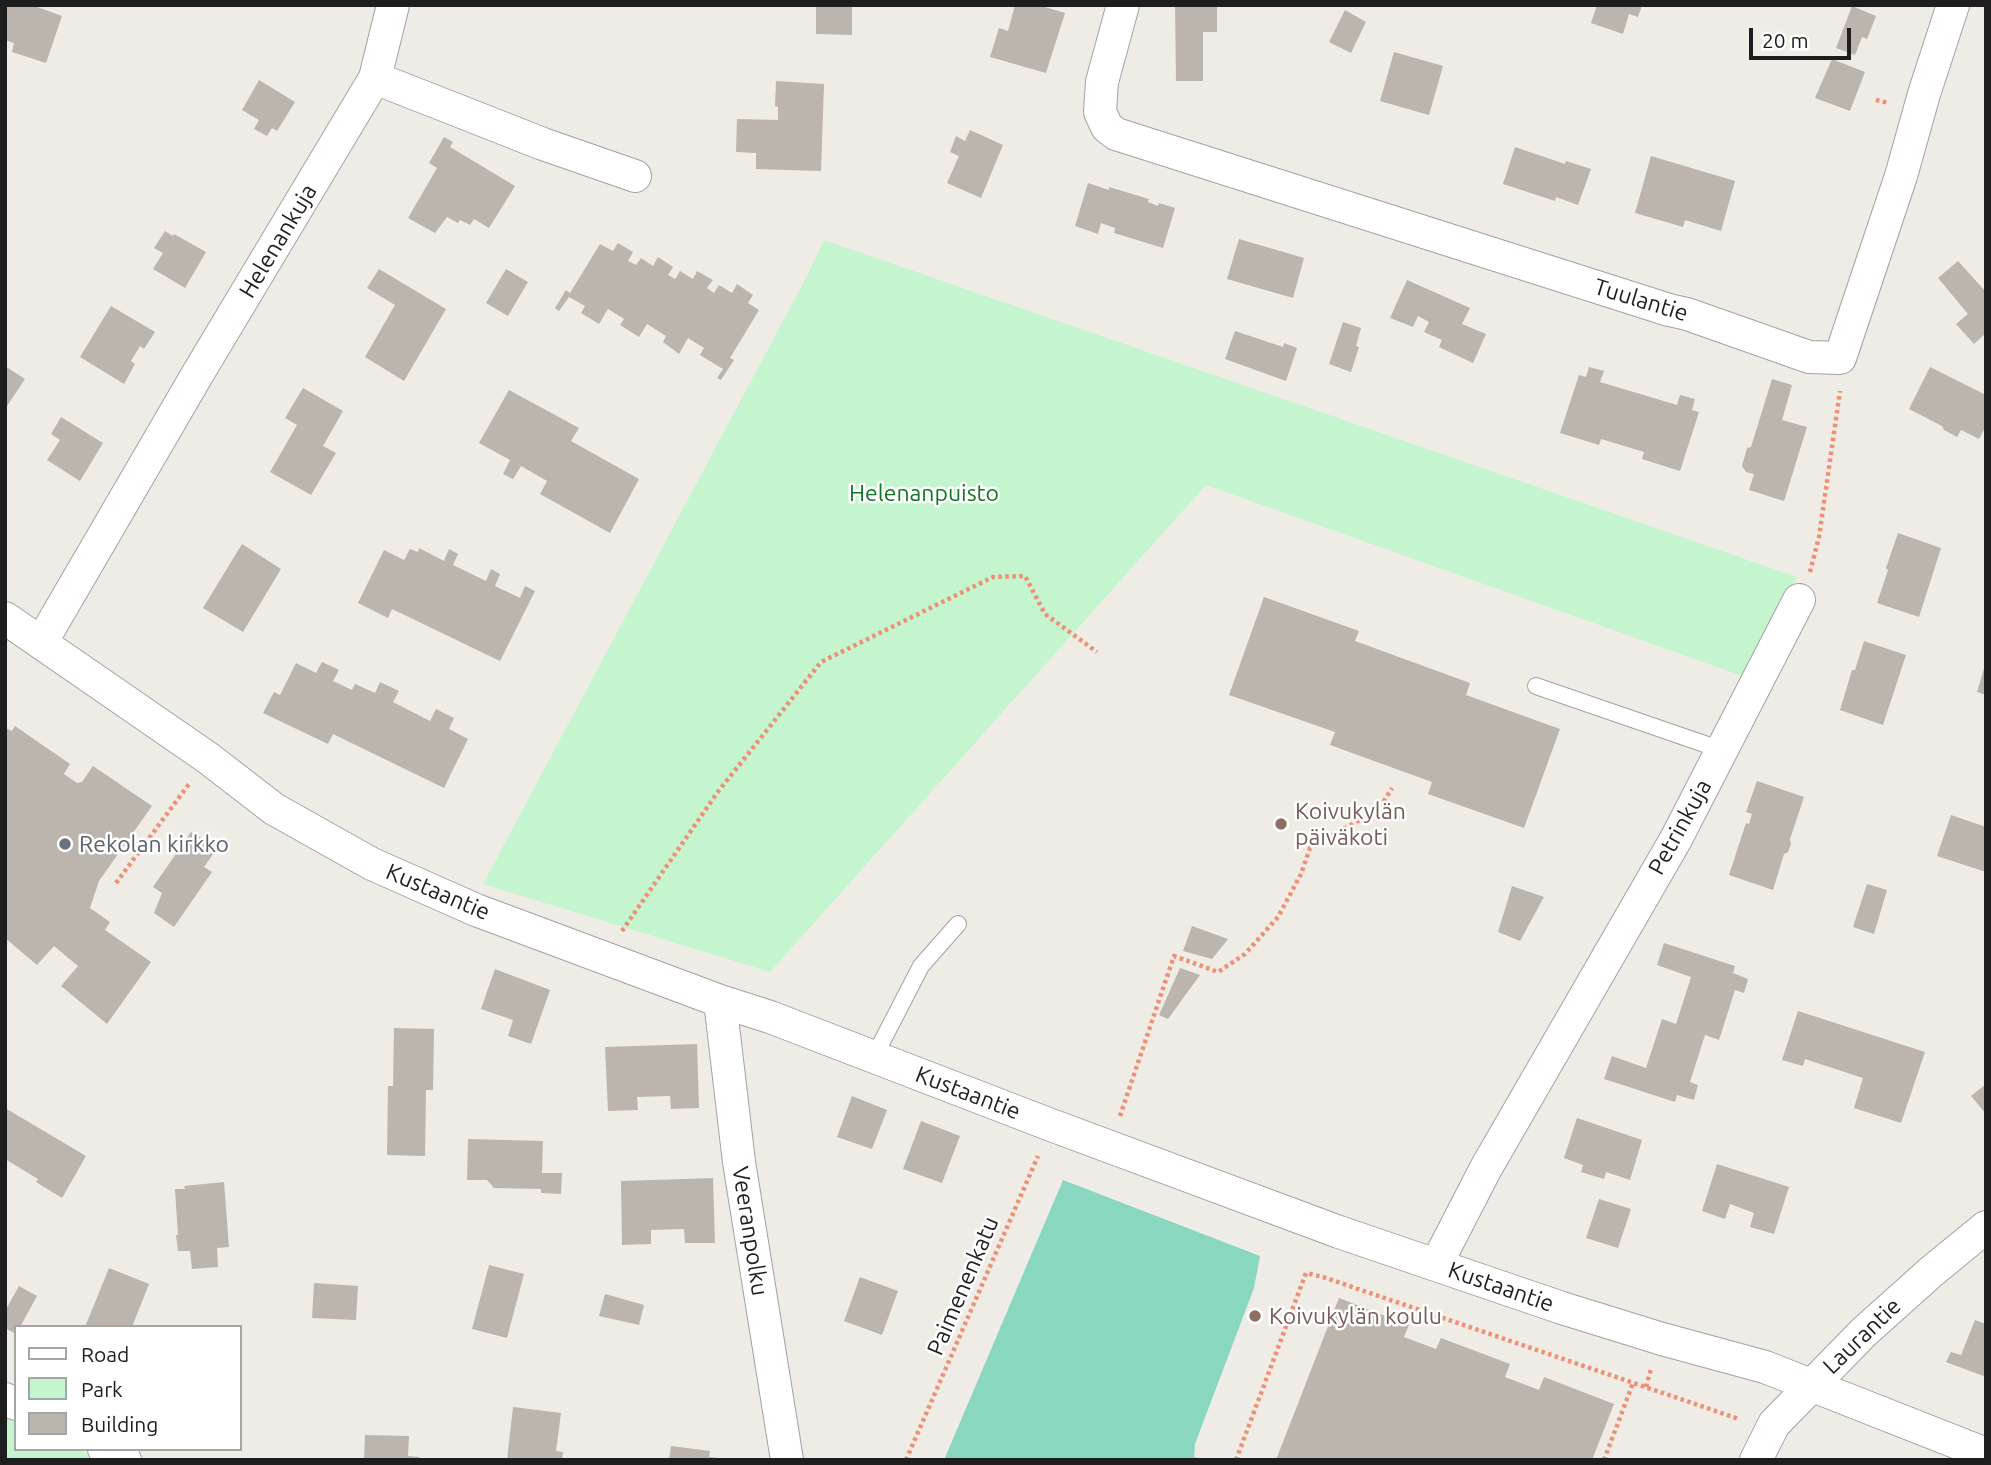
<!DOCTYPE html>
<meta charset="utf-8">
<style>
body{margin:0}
#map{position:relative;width:1991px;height:1465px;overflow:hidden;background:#eeece5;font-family:Ubuntu,sans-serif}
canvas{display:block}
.frame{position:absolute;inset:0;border:7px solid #1e1e1e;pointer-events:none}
.legend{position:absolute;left:14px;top:1325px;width:228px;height:126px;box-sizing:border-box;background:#fff;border:2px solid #a5a5a5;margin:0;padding:9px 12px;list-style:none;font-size:21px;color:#1e1e1e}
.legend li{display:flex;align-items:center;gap:14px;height:35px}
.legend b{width:35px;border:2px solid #a5a5a5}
.scale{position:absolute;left:1749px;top:28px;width:102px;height:32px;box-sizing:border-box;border:4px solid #1e1e1e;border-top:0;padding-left:9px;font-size:21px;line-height:24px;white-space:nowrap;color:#1e1e1e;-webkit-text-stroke:5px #fff;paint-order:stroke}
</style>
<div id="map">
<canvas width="1991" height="1465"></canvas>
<div class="frame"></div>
<ul class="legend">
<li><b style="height:9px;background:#fff"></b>Road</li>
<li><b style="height:19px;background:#c5f5ce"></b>Park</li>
<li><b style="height:19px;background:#bbb5ae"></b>Building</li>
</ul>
<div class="scale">20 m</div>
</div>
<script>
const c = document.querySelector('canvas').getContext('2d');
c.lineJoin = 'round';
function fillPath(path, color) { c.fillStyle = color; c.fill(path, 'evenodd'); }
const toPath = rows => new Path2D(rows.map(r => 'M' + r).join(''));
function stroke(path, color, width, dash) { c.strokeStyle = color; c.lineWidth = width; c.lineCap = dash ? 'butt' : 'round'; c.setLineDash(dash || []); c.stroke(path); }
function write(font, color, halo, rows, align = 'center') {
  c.font = font + ' Ubuntu,sans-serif'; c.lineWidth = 5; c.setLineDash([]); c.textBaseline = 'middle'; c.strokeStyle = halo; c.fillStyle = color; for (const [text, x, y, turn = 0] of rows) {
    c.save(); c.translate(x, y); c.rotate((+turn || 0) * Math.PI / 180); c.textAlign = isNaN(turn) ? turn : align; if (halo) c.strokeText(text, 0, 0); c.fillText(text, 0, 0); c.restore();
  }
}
const park = toPath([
 [824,240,1797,577,1782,610,1745,677,1206,485,770,972,483,884,807,276],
 [5,1414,16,1419,16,1449,78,1449,100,1460,5,1460]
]);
const pitch = toPath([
 [1063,1180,1260,1256,1254,1288,1195,1444,1194,1460,944,1460]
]);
const building = toPath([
 [5,5,32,5,62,16,46,63,12,52,14,43,5,40],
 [816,5,852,5,852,35,816,34],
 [1015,5,1038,5,1065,13,1046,73,990,57,999,28,1008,31],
 [1175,5,1217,5,1217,32,1203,32,1203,81,1176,81],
 [1597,5,1642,5,1638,17,1629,14,1623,34,1591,23],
 [1852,6,1876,16,1867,39,1862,37,1855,55,1836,48],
 [1345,10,1366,22,1351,53,1329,42],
 [1394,52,1443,66,1429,115,1380,101],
 [1832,59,1865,72,1850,111,1815,98],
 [259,80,295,102,277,131,272,128,267,136,254,129,259,120,242,110],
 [776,81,824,84,821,171,756,169,756,153,736,152,737,119,778,120,778,107,775,106],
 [970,130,1003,145,981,198,947,183,959,156,950,152,956,136,965,141],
 [444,137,453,142,450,147,515,186,489,228,474,219,470,225,460,220,458,223,447,217,435,233,408,218,437,168,429,163],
 [1515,147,1565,164,1566,161,1591,169,1578,205,1556,197,1555,201,1503,184],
 [1651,156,1735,181,1721,231,1685,220,1683,227,1635,213],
 [1088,183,1109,190,1109,187,1149,199,1148,202,1158,206,1159,203,1175,208,1163,248,1114,233,1115,228,1101,223,1098,234,1075,226],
 [165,231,173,236,174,234,206,252,185,288,153,269,163,253,154,248],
 [1239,239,1304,258,1293,298,1227,279],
 [618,243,633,252,628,261,636,265,641,258,653,266,658,257,673,267,668,275,675,279,680,271,693,279,697,271,713,280,707,288,714,293,719,285,732,293,737,284,753,295,748,303,759,310,730,358,734,360,721,380,717,378,723,369,700,355,704,348,688,338,679,354,663,342,666,336,647,324,639,337,620,325,624,319,608,309,599,324,581,313,585,306,569,297,559,311,555,308,566,290,570,293,600,244,613,251],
 [1958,261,1986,292,1986,333,1974,344,1956,324,1968,314,1938,278],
 [379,269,446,309,404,381,365,357,395,305,367,288],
 [506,269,528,282,508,316,486,303],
 [1407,280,1470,308,1462,324,1486,334,1473,363,1439,347,1442,340,1424,332,1429,322,1418,316,1413,327,1390,318],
 [111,306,155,332,144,349,140,346,131,361,135,364,124,384,80,357],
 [1343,322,1361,328,1356,346,1359,347,1351,372,1329,364],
 [1235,331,1283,347,1284,343,1297,348,1286,381,1225,359],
 [5,366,25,379,5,409],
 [1589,367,1604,371,1600,382,1677,405,1680,395,1695,399,1692,410,1699,412,1680,471,1642,459,1644,452,1601,439,1599,445,1560,433,1579,375,1586,377],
 [1930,367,1986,395,1986,426,1979,439,1961,430,1957,437,1944,430,1942,426,1909,409],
 [1772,379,1792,385,1782,420,1807,427,1784,501,1749,490,1754,474,1746,472,1742,466,1747,448,1751,447],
 [303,388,343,411,323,446,336,453,311,495,270,472,297,425,285,418],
 [509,390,579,428,571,441,639,479,610,533,540,494,547,481,521,466,513,479,503,474,510,460,479,443],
 [61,417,103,443,80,481,47,460,60,440,51,434],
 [1898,533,1941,548,1919,617,1877,603,1888,570,1886,568],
 [242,544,281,569,243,632,203,608],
 [419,548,444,561,449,549,458,554,453,565,486,581,491,569,500,574,495,586,520,598,525,586,535,591,500,661,392,609,388,618,358,603,384,550,404,560,410,549,418,552],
 [1264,597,1359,631,1355,641,1470,683,1466,695,1560,729,1524,828,1428,794,1432,782,1330,745,1335,732,1229,695],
 [1864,641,1906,655,1883,725,1840,710,1852,670,1855,670],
 [322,662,339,670,333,681,352,690,355,684,375,693,380,682,399,691,393,702,430,721,436,709,454,718,449,729,468,739,444,788,333,734,328,744,263,713,274,692,280,695,296,663,316,673],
 [1985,665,1986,665,1986,695,1977,692],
 [15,726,70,764,64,774,77,783,82,782,93,766,152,806,99,881,90,908,110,922,105,930,151,962,107,1024,61,986,78,966,54,946,37,965,5,938,5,728,12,731],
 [1757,781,1804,797,1790,839,1791,844,1788,852,1784,854,1773,890,1729,875,1746,823,1749,824,1752,814,1746,812],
 [1951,815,1986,827,1986,872,1937,856],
 [191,832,218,847,204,867,212,872,174,927,154,913,162,893,153,887],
 [1867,884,1887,890,1874,934,1853,927],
 [1512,886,1544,897,1520,941,1498,932],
 [1192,926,1228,939,1212,959,1183,951],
 [1664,943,1735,966,1733,973,1748,979,1744,993,1735,990,1719,1040,1705,1035,1690,1082,1698,1085,1694,1100,1677,1095,1675,1102,1604,1079,1612,1056,1646,1068,1662,1019,1676,1024,1691,977,1657,965],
 [1180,968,1200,975,1168,1019,1159,1015],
 [495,969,550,990,531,1044,508,1036,513,1020,481,1009],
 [1798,1011,1925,1052,1901,1123,1854,1108,1863,1078,1805,1059,1803,1066,1782,1060],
 [394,1028,434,1029,433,1090,426,1090,425,1156,387,1155,388,1086,393,1086],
 [697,1044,699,1108,671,1109,670,1096,637,1097,638,1110,608,1111,605,1047],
 [1986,1084,1986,1114,1971,1096],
 [852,1096,887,1110,872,1149,837,1137],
 [5,1108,86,1156,62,1198,36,1182,38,1179,5,1159],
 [1577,1118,1642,1140,1630,1180,1606,1172,1604,1179,1581,1172,1583,1165,1564,1158],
 [921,1121,960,1136,942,1183,903,1169],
 [468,1139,543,1141,542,1173,562,1173,561,1194,541,1193,541,1189,494,1188,487,1180,467,1180],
 [1717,1164,1789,1187,1774,1234,1750,1227,1754,1213,1730,1204,1725,1219,1702,1211],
 [713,1178,715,1243,685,1243,684,1229,651,1230,651,1244,622,1245,621,1181],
 [224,1182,229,1247,217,1248,218,1267,192,1269,190,1251,178,1251,176,1235,178,1235,175,1189,185,1189,184,1186],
 [1599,1199,1631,1209,1618,1248,1586,1238],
 [489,1265,524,1274,507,1338,472,1329],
 [109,1268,149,1284,132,1327,85,1327],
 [860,1277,898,1291,882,1335,844,1321],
 [314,1283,358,1286,356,1320,312,1318],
 [19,1286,37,1296,20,1327,16,1327,16,1334,5,1328,5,1311],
 [605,1294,644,1305,639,1325,599,1316],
 [1339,1298,1409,1325,1404,1337,1436,1349,1441,1338,1510,1364,1505,1377,1539,1390,1544,1377,1614,1404,1592,1460,1276,1460],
 [1975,1320,1986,1324,1986,1377,1946,1362,1951,1352,1961,1355],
 [513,1407,561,1413,556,1451,563,1452,562,1460,507,1460],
 [365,1435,409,1436,408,1456,419,1457,419,1460,364,1460],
 [671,1446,710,1451,709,1457,720,1458,720,1460,669,1460]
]);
const path = toPath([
 [1876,100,1889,103],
 [1810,572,1819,537,1840,391],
 [116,883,189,784],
 [622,931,717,793,821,662,993,577,1025,576,1045,614,1097,652],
 [1120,1116,1174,956,1218,972,1245,954,1278,917,1301,874,1310,848,1379,809,1392,788],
 [1646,1387,1651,1369],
 [1194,1459,1196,1460],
 [906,1460,1038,1156],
 [1236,1460,1306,1273,1323,1277,1739,1419],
 [1604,1460,1633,1383]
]);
const lane = toPath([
 [1536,686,1722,750],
 [874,1057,921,966,958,924]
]);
const street = toPath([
 [1123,5,1102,82,1100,112,1107,127,1116,134,1669,310,1687,314,1809,357,1840,358,1901,176,1924,94,1953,5],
 [375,78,393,5],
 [5,618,208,758,274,809,372,864,476,910,720,1001,770,1017,1051,1125,1339,1232,1562,1308,1662,1339,1765,1367,1986,1454],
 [41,643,197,375,375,78,543,144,635,176],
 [720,1001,739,1162,787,1460],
 [1436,1265,1486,1168,1676,839,1799,600],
 [5,1399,16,1404],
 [104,1449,125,1460],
 [1756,1460,1774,1424,1864,1332,1931,1272,1986,1227]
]);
const markers = [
 [1281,824,7,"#8d6e63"],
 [65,844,7,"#6b7280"],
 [1255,1316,7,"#8d6e63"]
];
const streetNames = [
 ["Helenankuja",278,241,-59],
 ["Tuulantie",1641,300,17],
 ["Petrinkuja",1680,827,-61],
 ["Kustaantie",438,892,23],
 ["Kustaantie",968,1093,21],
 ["Veeranpolku",750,1231,81],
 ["Paimenenkatu",963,1286,-67],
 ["Kustaantie",1501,1287,19],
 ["Laurantie",1862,1336,-44]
];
const parkNames = [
 ["Helenanpuisto",924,493]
];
const educationNames = [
 ["Koivukylän",1295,811],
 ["päiväkoti",1295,837],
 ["Koivukylän koulu",1269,1316]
];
const worshipNames = [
 ["Rekolan kirkko",79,844]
];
fillPath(park, '#c5f5ce');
fillPath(pitch, '#89d7c1');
fillPath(building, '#bbb5ae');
stroke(lane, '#a2a2a2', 18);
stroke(street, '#a2a2a2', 34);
stroke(path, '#ef8f75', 4.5, [3.5, 3.5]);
stroke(lane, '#fff', 16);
stroke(street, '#fff', 32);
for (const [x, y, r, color] of markers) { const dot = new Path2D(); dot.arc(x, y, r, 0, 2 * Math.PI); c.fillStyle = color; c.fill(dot); stroke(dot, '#fff', 2.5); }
write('23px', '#1e1e1e', '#fff', streetNames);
write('23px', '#147426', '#fff', parkNames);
write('23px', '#785e54', '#fff', educationNames, 'left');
write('23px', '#5b616d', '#fff', worshipNames, 'left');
</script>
